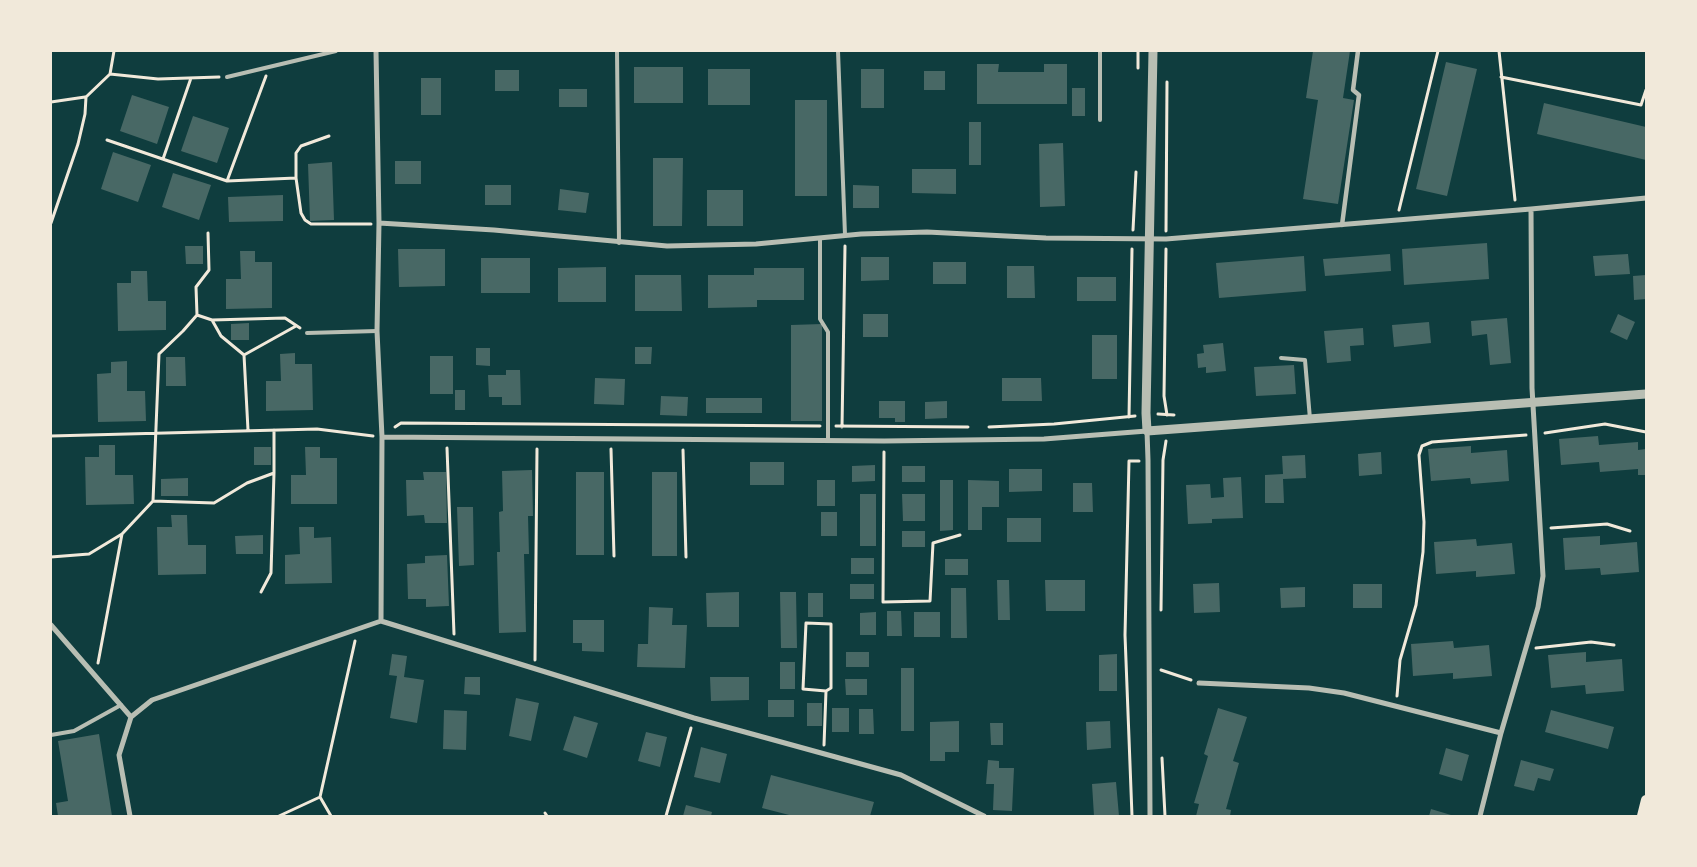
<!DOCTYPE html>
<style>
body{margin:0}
#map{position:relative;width:1697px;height:867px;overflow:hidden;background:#0f3d3e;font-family:"Open Sans",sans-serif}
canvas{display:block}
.frame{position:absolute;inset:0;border:52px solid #f1e9da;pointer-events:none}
</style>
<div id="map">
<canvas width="1697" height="867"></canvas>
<div class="frame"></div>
</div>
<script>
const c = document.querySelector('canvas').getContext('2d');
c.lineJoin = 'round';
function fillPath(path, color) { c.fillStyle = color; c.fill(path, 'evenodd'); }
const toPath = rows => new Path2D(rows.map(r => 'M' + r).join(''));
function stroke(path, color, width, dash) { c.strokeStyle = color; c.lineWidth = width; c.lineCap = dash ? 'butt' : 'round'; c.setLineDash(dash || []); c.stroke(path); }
const building = toPath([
 [1313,51,1350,51,1343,98,1354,100,1338,204,1303,199,1318,100,1306,98],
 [1446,62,1477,69,1447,196,1416,189],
 [977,64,999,64,998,72,1044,72,1044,64,1067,64,1067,104,977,104],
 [634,67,683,67,683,103,634,103],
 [708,69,750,69,750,105,708,105],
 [861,69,884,69,884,108,861,108],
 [495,70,519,70,519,91,495,91],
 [924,71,945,71,945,90,924,90],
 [421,78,441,78,441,115,421,115],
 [1072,88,1085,88,1085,116,1072,116],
 [559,89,587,89,587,107,559,107],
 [132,95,169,107,157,144,120,131],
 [795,100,827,100,827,196,795,196],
 [1544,103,1646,127,1646,160,1537,134],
 [193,116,229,128,217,163,181,151],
 [969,122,981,122,981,165,969,165],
 [1063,143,1065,206,1040,207,1039,144],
 [113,152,151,165,138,202,101,189],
 [653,158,683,158,682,226,653,226],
 [395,161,421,161,421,184,395,184],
 [332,162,334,220,310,221,308,164],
 [912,169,956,169,956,194,912,193],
 [173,173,211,185,199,220,162,207],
 [485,185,511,185,511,205,485,205],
 [853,185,879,186,879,208,853,208],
 [560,189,589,193,586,213,558,210],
 [707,190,743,190,743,226,707,226],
 [283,195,283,221,229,222,228,197],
 [1487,243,1489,279,1404,285,1402,249],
 [185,246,203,246,203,264,186,264],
 [398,249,445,249,445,286,399,287],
 [240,251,255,251,255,262,272,262,272,308,226,309,226,279,241,279],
 [1390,254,1391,271,1325,276,1323,259],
 [1628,254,1630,274,1595,276,1593,256],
 [1304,256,1306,291,1219,298,1216,263],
 [861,257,889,257,889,280,861,281],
 [481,258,530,258,530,293,481,293],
 [933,262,966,262,966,284,933,284],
 [1007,266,1034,266,1035,298,1007,298],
 [606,267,606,302,558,302,558,268],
 [754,268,804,268,804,300,757,300,757,307,708,308,708,275,754,275],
 [131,271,147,271,148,301,166,301,166,330,118,331,117,283,131,283],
 [635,275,681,275,682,311,635,311],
 [1646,275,1646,299,1634,300,1633,276],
 [1077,277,1116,277,1116,301,1077,301],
 [863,314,888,314,888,337,863,337],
 [1618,314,1635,322,1627,340,1610,332],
 [1507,318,1511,363,1490,365,1487,334,1472,336,1471,321],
 [1429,322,1431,343,1394,347,1392,325],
 [249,323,249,340,231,340,231,324],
 [822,324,822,421,791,421,791,325],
 [1363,328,1364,345,1350,346,1351,361,1327,363,1324,331],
 [1092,335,1117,335,1117,379,1092,379],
 [1223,343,1226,371,1206,373,1206,367,1198,368,1197,354,1204,353,1203,345],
 [635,347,652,347,651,364,635,364],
 [476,348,490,348,490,366,476,365],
 [295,353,295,364,312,364,313,410,266,411,266,381,281,381,280,354],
 [430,356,453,356,453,394,430,394],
 [166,357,185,357,186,386,166,386],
 [127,361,127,391,145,391,146,421,98,422,97,374,111,373,111,362],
 [1294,365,1296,394,1256,396,1254,367],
 [506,370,520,370,521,405,502,405,502,397,489,397,488,375,506,375],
 [595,378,625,379,624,405,594,404],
 [1002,378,1041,378,1042,401,1002,401],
 [455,390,465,390,465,410,455,410],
 [661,396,688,397,687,416,660,415],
 [706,398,762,398,762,413,706,413],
 [879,401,905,401,905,422,895,422,895,418,879,418],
 [947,401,947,418,925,419,925,402],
 [1598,436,1599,445,1638,442,1638,450,1646,449,1646,475,1638,475,1638,469,1600,472,1599,462,1561,465,1559,439],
 [99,445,115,445,115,475,133,475,134,504,86,505,85,457,99,457],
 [1471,446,1471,453,1507,450,1509,481,1471,484,1470,478,1431,481,1428,449],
 [254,447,271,447,271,465,254,465],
 [305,447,320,447,320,458,337,458,337,504,291,504,291,475,306,475],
 [1381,452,1382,474,1359,476,1358,454],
 [1305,455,1306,478,1283,479,1284,503,1265,503,1265,475,1283,474,1282,456],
 [750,462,784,462,784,485,750,485],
 [875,465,875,481,852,482,852,466],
 [902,466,925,466,925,482,902,482],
 [1009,469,1042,469,1042,491,1009,492],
 [532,470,533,516,528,516,529,554,524,554,526,632,499,633,497,552,500,552,499,512,503,511,502,471],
 [423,472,446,472,447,523,425,523,424,515,407,516,406,480,424,480],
 [576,472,604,472,604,555,576,555],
 [652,472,677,472,677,556,652,556],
 [1241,477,1243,518,1212,519,1212,523,1188,524,1186,485,1210,484,1211,498,1224,497,1223,478],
 [188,478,188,496,161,496,161,479],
 [817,480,835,480,835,506,817,506],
 [940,480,953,480,953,530,940,531],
 [968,480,999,481,999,507,982,507,982,530,968,530],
 [1073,483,1092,483,1093,512,1073,512],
 [860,494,876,494,876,546,860,546],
 [902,494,925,494,925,521,903,521],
 [457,507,473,507,474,565,459,566],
 [821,512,837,512,837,536,821,536],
 [171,515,187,515,188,545,206,545,206,574,158,575,157,527,172,527],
 [1007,518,1041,518,1041,542,1007,542],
 [299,527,314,527,314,538,331,537,332,583,285,584,285,555,300,554],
 [902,531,925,531,925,547,902,547],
 [263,535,263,554,236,554,235,536],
 [1600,536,1600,545,1637,542,1639,572,1601,575,1600,568,1565,570,1563,538],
 [1476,539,1477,546,1512,543,1515,574,1476,577,1476,571,1436,574,1434,542],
 [447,555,449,606,426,607,426,599,408,599,407,564,425,563,425,556],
 [851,558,874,558,874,574,851,574],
 [945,559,968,559,968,575,945,575],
 [997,580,1009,580,1010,620,998,620],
 [1045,580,1085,580,1085,611,1046,611],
 [1219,583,1220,612,1194,613,1193,584],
 [850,584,874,584,874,599,850,599],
 [1353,584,1382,584,1382,608,1353,608],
 [1305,587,1305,607,1281,608,1280,588],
 [951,588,966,588,967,638,951,638],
 [739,592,739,627,707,627,706,593],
 [780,592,796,592,797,648,781,648],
 [808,593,823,593,823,617,808,617],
 [649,607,673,608,672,625,687,625,685,668,637,667,638,644,648,644],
 [887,611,901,611,902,636,887,636],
 [876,612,876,635,860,635,860,613],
 [914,612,940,612,940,637,914,637],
 [573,620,604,620,604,652,582,651,582,643,573,643],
 [1453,641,1454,648,1489,645,1492,676,1453,679,1453,673,1413,676,1411,644],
 [846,652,869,652,869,667,846,667],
 [1586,652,1586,662,1622,659,1624,691,1586,694,1585,685,1551,688,1548,655],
 [392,654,407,656,404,677,424,680,417,723,390,718,397,676,389,675],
 [1117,654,1117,691,1099,691,1099,655],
 [780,662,795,662,795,689,780,689],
 [901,668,914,668,914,731,901,731],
 [465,677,480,677,480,695,464,694],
 [710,677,749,677,749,700,711,701],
 [845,679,867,679,867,695,846,695],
 [516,698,539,703,531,741,509,736],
 [768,700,794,700,794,717,768,717],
 [807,703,822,703,822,726,807,726],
 [832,708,849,708,849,732,832,732],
 [1218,708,1247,717,1233,761,1239,763,1226,809,1231,810,1230,816,1196,816,1199,804,1194,803,1208,756,1204,754],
 [859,709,873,709,874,734,859,734],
 [444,710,467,711,466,750,443,749],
 [1551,710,1614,727,1608,749,1545,732],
 [574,716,598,723,587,758,563,750],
 [959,721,959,752,945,752,945,761,930,761,930,722],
 [1110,721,1111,748,1087,750,1086,722],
 [990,723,1003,723,1003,745,991,745],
 [646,732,667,737,660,767,638,761],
 [99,734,112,816,58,816,56,803,68,801,58,741],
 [701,747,727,754,720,783,694,777],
 [1446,748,1469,755,1462,781,1439,774],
 [988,760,999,761,999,768,1014,768,1012,811,993,810,994,784,986,784],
 [1521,760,1554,769,1550,781,1538,778,1534,791,1514,786],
 [771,775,874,802,870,816,793,816,762,808],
 [1116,782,1119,816,1094,816,1092,784],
 [686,805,712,812,711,816,683,816],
 [1431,809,1451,815,1451,816,1429,816]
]);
const path = toPath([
 [1138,51,1138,68],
 [1499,51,1515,200],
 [110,74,158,79,219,77],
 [1501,77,1641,105,1646,90],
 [51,102,85,97],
 [107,140,227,181,296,178,301,213,305,220,311,224,371,224],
 [163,159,191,78],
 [296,178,296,153,301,146,329,136],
 [227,181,266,76],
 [1399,210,1438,51],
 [51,223,78,144,85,114,86,97,110,74,114,51],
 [1133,230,1136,172],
 [1166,231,1167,82],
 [208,233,209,270,196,287,197,315,212,320,285,318,300,328],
 [1166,249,1164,396,1167,415],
 [212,320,221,336,244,355,248,430],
 [244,355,296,326],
 [1158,414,1174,415],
 [1129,417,1132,249],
 [836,426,968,427],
 [395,427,401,423,820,426],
 [842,427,845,246],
 [989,427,1054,424,1135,416],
 [1545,433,1605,424,1646,432],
 [51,436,317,429,373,436],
 [447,448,454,634],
 [611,449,614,556],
 [683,450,686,557],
 [884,452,883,602,930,601,933,543,960,535],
 [153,501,214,503,247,483,274,473,274,430],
 [1551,528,1607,524,1630,531],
 [51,557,89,554,122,534,153,501,159,354,183,331,197,315],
 [261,592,271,573,274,473],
 [1161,610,1163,460,1166,441],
 [1536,648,1591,642,1614,645],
 [535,660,537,449],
 [98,663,122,534],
 [1161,670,1191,680],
 [1397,696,1400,660,1416,605,1423,552,1424,522,1419,455,1422,446,1432,442,1526,435],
 [824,745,826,691,831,688,831,624,806,623,803,689,826,691],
 [1162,758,1165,816],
 [545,813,547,816],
 [279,816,320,797],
 [331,816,320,797,355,641],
 [666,816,691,728],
 [1132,816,1125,635,1129,461,1139,461]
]);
const service = toPath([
 [617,51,619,243],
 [838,51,845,235],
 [1100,51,1100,120],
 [227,77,336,51],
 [820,238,820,319,828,332,828,440],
 [307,333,377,331],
 [1281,358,1305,360,1310,419],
 [51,735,74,731,121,705]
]);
const pedestrian = toPath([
 [1342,225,1359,95,1353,90,1358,51]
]);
const minor = toPath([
 [376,51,379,223,377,331,382,437,381,621],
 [379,223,494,230,667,246,756,244,861,234,927,232,1046,238,1166,239,1531,209,1646,198],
 [382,437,884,441,1044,439,1147,431,1148,460,1150,816],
 [381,621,694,718,901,775,984,816],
 [51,625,131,717],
 [1199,683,1309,688,1344,693,1501,733],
 [130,816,119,755,131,717,152,700,381,621],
 [1480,816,1501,733,1538,607,1543,576,1532,388,1531,209]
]);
const tertiary = toPath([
 [1153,51,1146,413,1147,431,1646,394]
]);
const secondary = toPath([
 [1642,816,1646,800]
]);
fillPath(building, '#486865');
stroke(path, '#f1e9da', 3);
stroke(service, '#b8beb3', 4);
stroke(pedestrian, '#b8beb3', 4.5);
stroke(minor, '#b8beb3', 5);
stroke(tertiary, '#b8beb3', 9);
stroke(secondary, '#f1e9da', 10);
</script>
